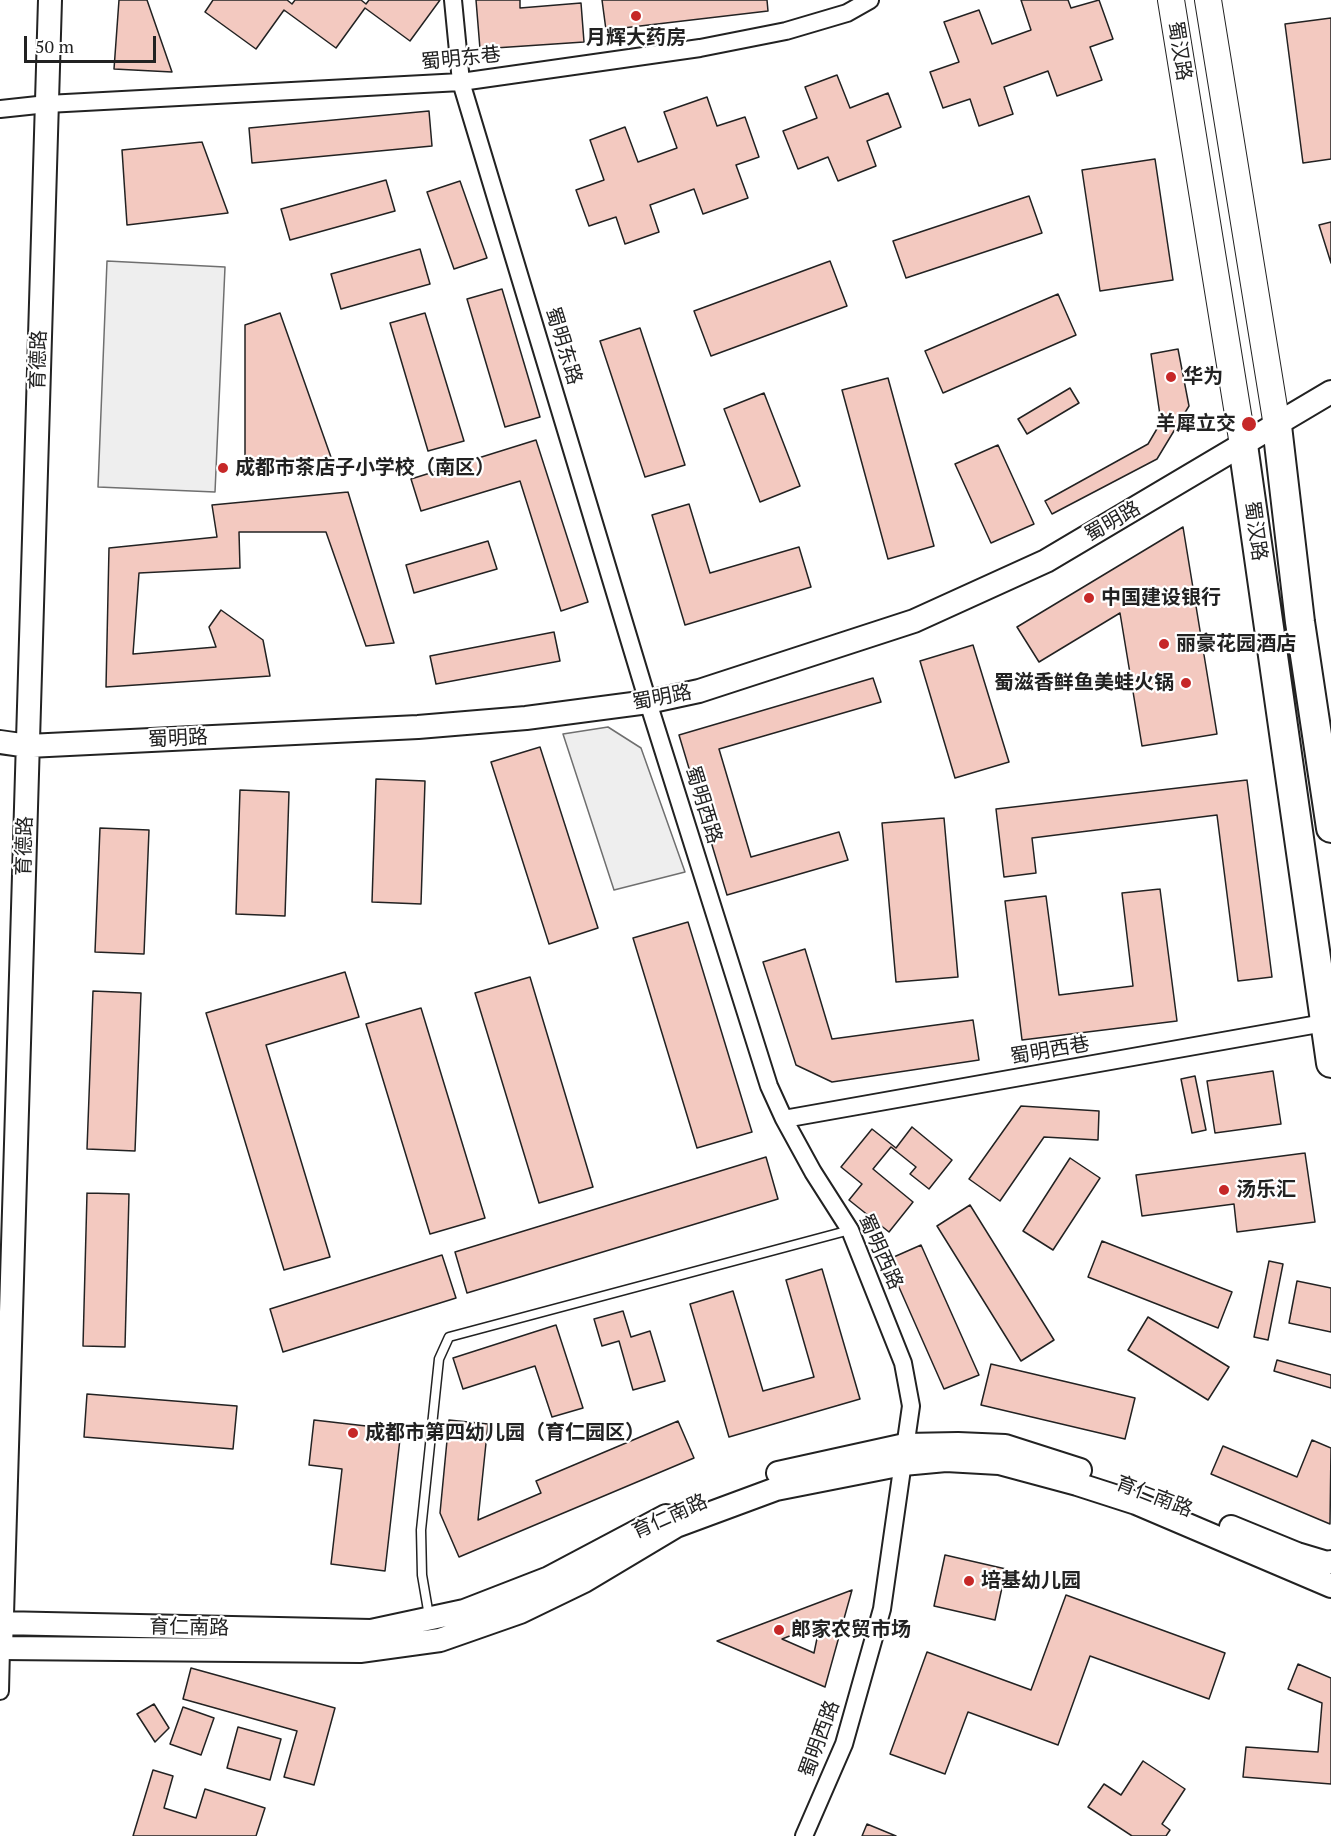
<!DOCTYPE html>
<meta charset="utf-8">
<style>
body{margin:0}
#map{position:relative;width:1331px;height:1836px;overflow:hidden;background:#fff;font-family:"PT Serif",serif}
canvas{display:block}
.scale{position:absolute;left:24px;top:36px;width:132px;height:27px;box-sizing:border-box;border:3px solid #222;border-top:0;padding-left:8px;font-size:18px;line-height:21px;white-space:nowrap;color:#222;-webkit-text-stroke:4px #fff;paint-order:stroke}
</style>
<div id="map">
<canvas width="1331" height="1836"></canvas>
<div class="scale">50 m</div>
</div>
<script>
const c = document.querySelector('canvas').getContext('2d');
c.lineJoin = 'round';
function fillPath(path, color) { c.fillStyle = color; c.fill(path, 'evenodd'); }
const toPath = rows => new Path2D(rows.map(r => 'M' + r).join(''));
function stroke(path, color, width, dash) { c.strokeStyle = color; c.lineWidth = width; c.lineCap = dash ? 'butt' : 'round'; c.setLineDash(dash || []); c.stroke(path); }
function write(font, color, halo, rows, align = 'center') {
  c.font = font + ' "PT Serif","Noto Sans SC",serif'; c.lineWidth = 4.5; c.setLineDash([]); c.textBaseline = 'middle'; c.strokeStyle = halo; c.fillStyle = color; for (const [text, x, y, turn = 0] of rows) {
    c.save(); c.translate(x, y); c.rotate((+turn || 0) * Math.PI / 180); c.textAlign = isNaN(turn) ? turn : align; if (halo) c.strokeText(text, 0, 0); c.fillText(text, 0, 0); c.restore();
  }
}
const green = toPath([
 [107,261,225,267,215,492,98,487,107,261],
 [608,727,641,748,685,872,614,890,563,734,608,727]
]);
const building = toPath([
 [119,0,147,0,172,72,114,69,119,0],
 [213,0,287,0,292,4,295,0,361,0,366,4,369,0,440,0,410,41,365,8,336,48,284,10,256,49,205,12,213,0],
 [476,0,520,0,520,8,581,3,584,42,480,49,476,0],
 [602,0,767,0,768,11,606,30,602,0],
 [1021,0,1068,0,1071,8,1099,0,1113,39,1090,47,1102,80,1057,96,1048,71,1004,87,1013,114,979,126,970,99,943,108,930,72,959,62,944,22,979,10,992,44,1031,30,1021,0],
 [1331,18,1331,159,1303,163,1285,24,1331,18],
 [837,75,850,108,888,93,901,127,867,141,876,166,838,181,828,157,798,169,783,131,817,118,805,87,837,75],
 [707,97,717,126,745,117,759,157,736,165,748,198,703,214,694,189,650,205,659,232,625,244,616,217,589,226,576,190,604,180,590,140,625,127,638,162,677,148,664,112,707,97],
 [429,111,432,146,252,163,249,128,429,111],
 [202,142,228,213,127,225,122,150,202,142],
 [1155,159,1173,280,1100,291,1082,170,1155,159],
 [386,180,395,211,290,240,281,209,386,180],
 [460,181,487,258,454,269,427,192,460,181],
 [1029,196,1042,233,906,278,893,241,1029,196],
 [1331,222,1331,263,1319,225,1331,222],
 [420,249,430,284,341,309,331,274,420,249],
 [830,261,847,306,711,356,694,311,830,261],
 [502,289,540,417,505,427,467,299,502,289],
 [1058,294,1076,335,943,393,925,351,1058,294],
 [280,313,332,460,245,460,245,325,280,313],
 [425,313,464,441,428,451,390,323,425,313],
 [640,328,685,465,645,477,600,341,640,328],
 [1178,349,1189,406,1157,459,1052,514,1045,501,1148,444,1161,422,1151,354,1178,349],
 [888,378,934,546,888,559,842,390,888,378],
 [1070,388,1079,403,1027,434,1018,419,1070,388],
 [764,393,800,486,760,502,724,409,764,393],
 [536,440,588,602,561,611,520,481,421,511,411,479,536,440],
 [998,445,1034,524,991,543,955,464,998,445],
 [348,492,394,643,366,646,326,532,239,532,240,568,139,573,133,654,216,647,209,627,221,610,263,640,270,676,106,687,109,548,217,537,212,505,348,492],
 [689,504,710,573,799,547,811,587,685,625,652,515,689,504],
 [1183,527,1217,734,1142,746,1120,613,1039,662,1017,627,1183,527],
 [488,541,497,569,414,593,406,565,488,541],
 [554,632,560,661,436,684,430,656,554,632],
 [973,645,1009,762,955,778,920,661,973,645],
 [873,678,881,702,719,749,751,857,839,832,848,860,727,895,679,735,873,678],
 [540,747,598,928,549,944,491,762,540,747],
 [376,779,425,781,421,904,372,902,376,779],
 [1247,780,1272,977,1238,981,1217,815,1032,838,1036,873,1004,877,996,809,1247,780],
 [240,790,289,792,285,916,236,914,240,790],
 [944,818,958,977,896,982,882,823,944,818],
 [100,828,149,830,144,954,95,952,100,828],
 [1160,889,1177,1021,1022,1040,1005,901,1046,896,1059,995,1133,986,1122,893,1160,889],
 [688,922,752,1132,697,1148,633,938,688,922],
 [805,949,832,1039,973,1020,979,1060,832,1082,796,1065,763,962,805,949],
 [345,972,359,1017,266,1045,330,1257,284,1270,206,1013,345,972],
 [530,977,593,1187,539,1203,475,993,530,977],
 [93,991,141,993,135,1151,87,1149,93,991],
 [421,1008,485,1218,430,1234,366,1024,421,1008],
 [1273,1071,1281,1124,1215,1133,1207,1081,1273,1071],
 [1195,1076,1206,1130,1192,1133,1181,1079,1195,1076],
 [1021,1106,1099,1111,1098,1140,1044,1137,1000,1201,969,1179,1021,1106],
 [912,1127,952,1160,929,1189,910,1174,916,1167,891,1147,873,1169,913,1202,889,1232,849,1200,862,1184,841,1167,872,1129,896,1148,912,1127],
 [1305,1153,1315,1222,1237,1232,1234,1204,1142,1216,1136,1175,1305,1153],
 [766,1157,778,1199,467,1293,455,1252,766,1157],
 [1070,1158,1100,1178,1053,1250,1023,1231,1070,1158],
 [87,1193,129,1194,125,1347,83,1346,87,1193],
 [970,1205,1054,1340,1021,1361,937,1226,970,1205],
 [1102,1241,1232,1292,1218,1328,1088,1277,1102,1241],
 [921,1245,979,1375,944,1389,887,1260,921,1245],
 [442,1255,456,1298,283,1352,270,1309,442,1255],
 [1269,1261,1283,1264,1268,1340,1254,1337,1269,1261],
 [822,1269,860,1399,729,1437,690,1304,733,1291,763,1391,814,1377,786,1280,822,1269],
 [1297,1281,1331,1288,1331,1332,1289,1323,1297,1281],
 [623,1311,631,1337,650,1331,665,1381,633,1390,619,1341,602,1346,594,1319,623,1311],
 [1148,1317,1229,1367,1208,1400,1128,1350,1148,1317],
 [556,1325,583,1408,552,1417,535,1366,463,1389,453,1358,556,1325],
 [1277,1360,1331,1375,1331,1388,1274,1371,1277,1360],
 [991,1364,1135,1398,1125,1439,981,1405,991,1364],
 [87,1394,237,1406,233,1449,84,1437,87,1394],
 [314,1420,401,1430,385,1571,331,1564,342,1469,309,1465,314,1420],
 [449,1420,488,1424,478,1520,541,1493,536,1481,678,1421,694,1458,459,1557,440,1513,449,1420],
 [1312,1440,1331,1448,1330,1524,1211,1474,1223,1446,1297,1477,1312,1440],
 [945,1555,1006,1569,995,1620,934,1606,945,1555],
 [852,1590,825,1687,717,1641,852,1590],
 [820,1624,814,1653,782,1639,820,1624],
 [1066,1595,1225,1653,1209,1699,1090,1656,1058,1745,968,1712,945,1774,890,1754,927,1652,1031,1690,1066,1595],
 [1298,1664,1331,1678,1331,1784,1243,1777,1246,1747,1318,1752,1322,1703,1288,1689,1298,1664],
 [191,1668,335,1708,314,1785,284,1777,297,1731,183,1699,191,1668],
 [154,1704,169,1728,155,1742,137,1714,154,1704],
 [183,1707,214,1718,201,1755,170,1744,183,1707],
 [238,1727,281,1739,270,1780,227,1768,238,1727],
 [1143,1761,1185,1789,1162,1824,1170,1830,1166,1836,1132,1836,1088,1807,1104,1784,1121,1795,1143,1761],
 [153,1770,173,1776,164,1808,196,1818,205,1789,265,1808,256,1836,133,1836,153,1770],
 [867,1824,896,1836,862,1836,867,1824]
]);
const lane = toPath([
 [429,1616,422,1575,421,1530,439,1359,449,1337,850,1230]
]);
const street = toPath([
 [453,0,461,82,648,702,769,1086,784,1119,813,1172,850,1230,903,1363,911,1406,882,1609,844,1744,804,1836],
 [0,109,47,104,461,82,700,48,786,31,847,13,870,0],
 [784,1119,1324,1023],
 [0,1691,1,1648]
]);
const secondary = toPath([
 [0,742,28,746,418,727,526,718,648,702,699,691,914,621,1046,561,1331,392],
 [778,1473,905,1445,958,1444,1005,1446,1080,1470],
 [1231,1527,1297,1554,1327,1563,1331,1562],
 [0,1623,371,1631,464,1611,549,1578,666,1516],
 [0,1648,360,1651,440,1640,520,1612,584,1581,676,1526,776,1489,903,1464,946,1460,999,1463,1077,1484,1136,1503,1331,1586],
 [1,1648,50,0]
]);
const primary = toPath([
 [1171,0,1243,445],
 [1208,0,1277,426]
]);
const highway = toPath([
 [1277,426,1300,622,1331,828],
 [1243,445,1331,1063]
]);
const markers = [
 [636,16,6,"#c62828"],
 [1171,377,6,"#c62828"],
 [1249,424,8,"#c62828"],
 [223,468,6,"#c62828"],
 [1089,598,6,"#c62828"],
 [1164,644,6,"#c62828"],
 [1186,683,6,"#c62828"],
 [1224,1190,6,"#c62828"],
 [353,1433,6,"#c62828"],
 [969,1581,6,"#c62828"],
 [779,1630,6,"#c62828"]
];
const poiNames = [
 ["月辉大药房",636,38,"center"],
 ["华为",1183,377],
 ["羊犀立交",1236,424,"right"],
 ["成都市茶店子小学校（南区）",235,468],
 ["中国建设银行",1101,598],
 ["丽豪花园酒店",1176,644],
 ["蜀滋香鲜鱼美蛙火锅",1174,683,"right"],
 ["汤乐汇",1236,1190],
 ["成都市第四幼儿园（育仁园区）",365,1433],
 ["培基幼儿园",981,1581],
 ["郎家农贸市场",791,1630]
];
const streetNames = [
 ["蜀汉路",1179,51,81],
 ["蜀明东巷",461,59,-6],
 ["蜀明东路",563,346,73],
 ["育德路",39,360,-88],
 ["蜀明路",1113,522,-30],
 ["蜀汉路",1255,531,82],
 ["蜀明路",662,698,-11],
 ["蜀明路",178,739,-3],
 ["蜀明西路",703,805,73],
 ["育德路",25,846,-88],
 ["蜀明西巷",1050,1051,-10],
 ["蜀明西路",880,1252,66],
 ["育仁南路",1154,1497,21],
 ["育仁南路",670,1517,-24],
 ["育仁南路",189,1628,1],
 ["蜀明西路",820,1739,-70]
];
fillPath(green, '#eee');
stroke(green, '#6f6f6f', 1.5);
fillPath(building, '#f3c9c0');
stroke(building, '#222', 1.5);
stroke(lane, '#222', 11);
stroke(street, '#222', 20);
stroke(secondary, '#222', 26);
stroke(primary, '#222', 28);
stroke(highway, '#222', 32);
stroke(lane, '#fff', 8);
stroke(street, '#fff', 16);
stroke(secondary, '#fff', 22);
stroke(primary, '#fff', 26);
stroke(highway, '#fff', 28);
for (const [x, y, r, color] of markers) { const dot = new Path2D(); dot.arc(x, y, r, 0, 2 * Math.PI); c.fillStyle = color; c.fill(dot); stroke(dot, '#fff', 2); }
write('bold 20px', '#222', '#fff', poiNames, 'left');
write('20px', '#222', '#fff', streetNames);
</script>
